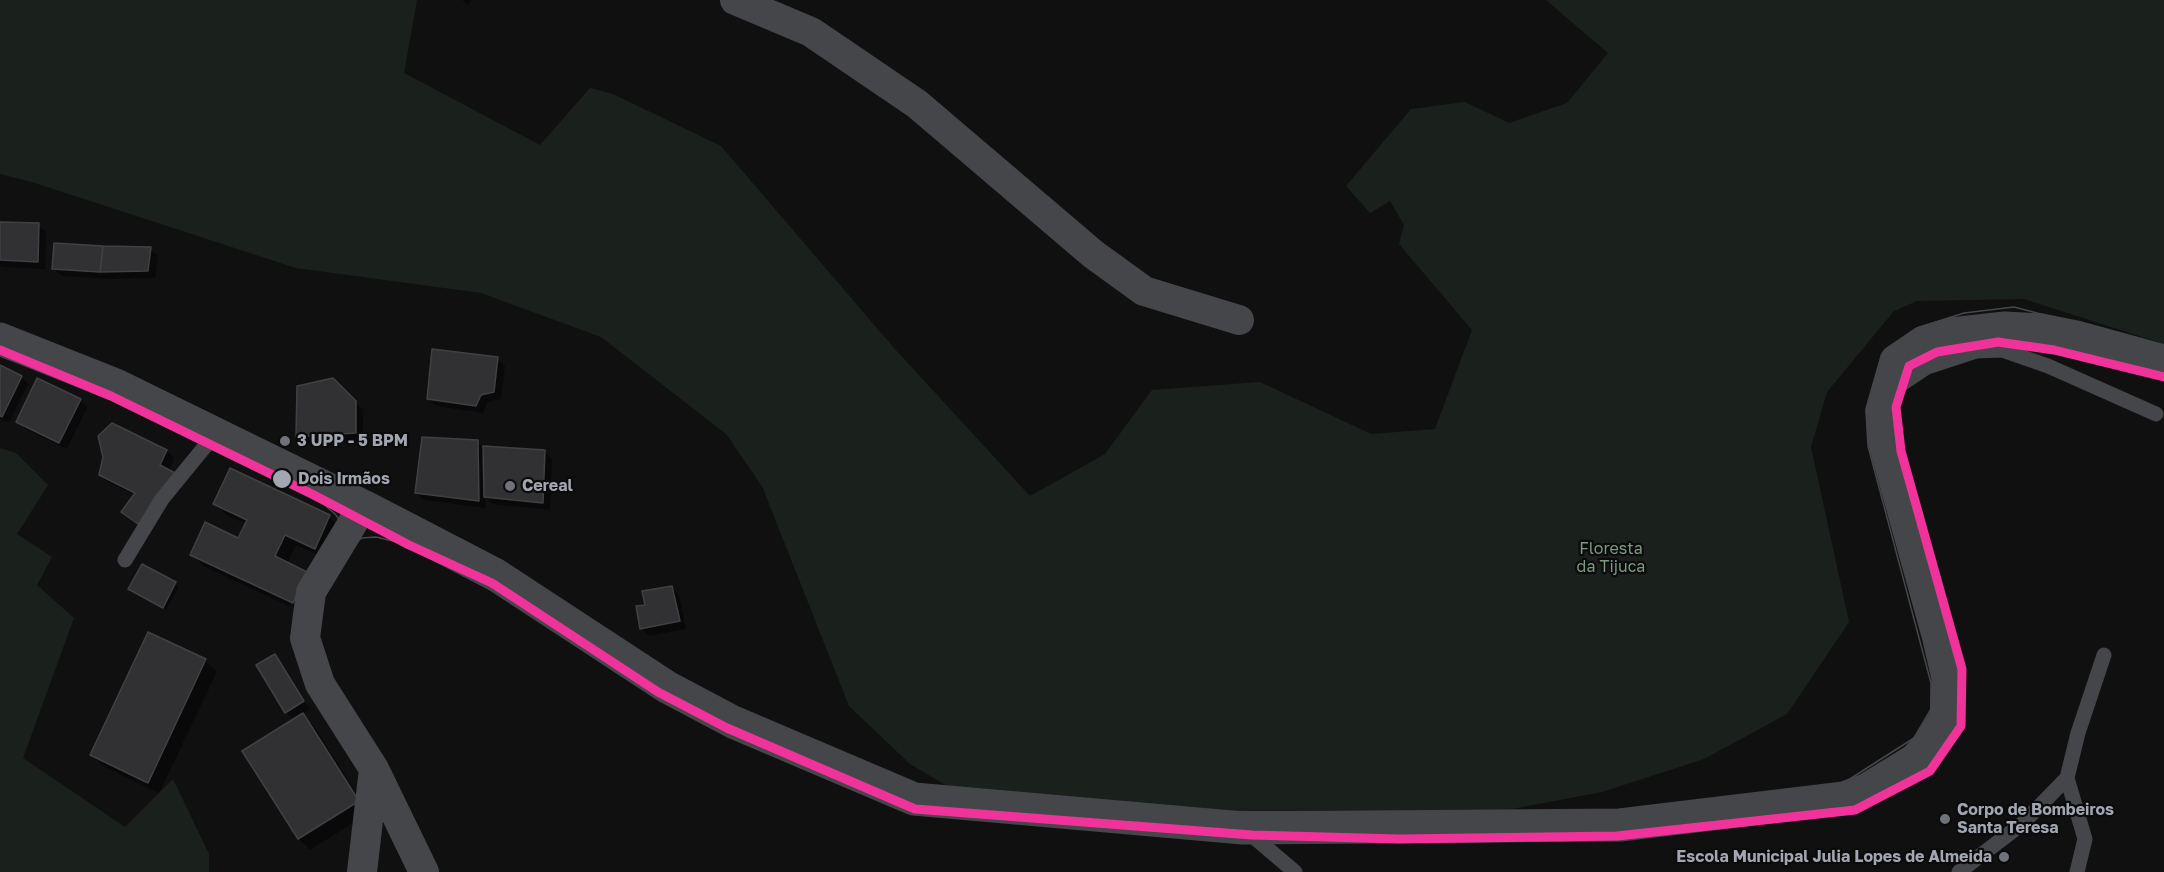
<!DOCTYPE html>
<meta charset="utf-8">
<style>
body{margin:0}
canvas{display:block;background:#101011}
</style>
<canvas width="2164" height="872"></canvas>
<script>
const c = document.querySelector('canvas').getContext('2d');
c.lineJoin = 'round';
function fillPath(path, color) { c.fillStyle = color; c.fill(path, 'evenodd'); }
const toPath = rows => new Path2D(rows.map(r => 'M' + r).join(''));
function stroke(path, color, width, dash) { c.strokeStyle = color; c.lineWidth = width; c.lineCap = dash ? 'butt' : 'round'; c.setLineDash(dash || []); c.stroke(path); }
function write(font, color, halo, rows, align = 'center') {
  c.font = font + ' "Golos Text",sans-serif'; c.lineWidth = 4.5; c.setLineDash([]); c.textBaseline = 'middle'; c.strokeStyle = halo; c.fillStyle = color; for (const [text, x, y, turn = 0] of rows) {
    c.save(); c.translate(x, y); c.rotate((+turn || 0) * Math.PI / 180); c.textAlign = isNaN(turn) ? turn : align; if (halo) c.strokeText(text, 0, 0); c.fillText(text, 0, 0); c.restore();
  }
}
const green = toPath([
 [0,0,417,0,404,73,540,145,590,88,613,94,721,146,894,348,1030,496,1105,454,1152,390,1260,382,1371,434,1435,429,1472,330,1399,244,1404,225,1390,201,1370,213,1346,186,1411,109,1465,102,1509,123,1567,103,1608,53,1546,0,2164,0,2164,344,2024,299,1917,301,1894,311,1827,392,1811,447,1849,622,1787,714,1704,759,1602,792,1464,818,1167,822,947,786,910,764,849,706,762,486,726,434,601,337,481,293,296,268,32,182,0,174],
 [0,448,16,453,48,485,17,534,52,557,37,585,74,618,23,758,125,827,173,779,209,854,209,872,0,872]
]);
const shadow = toPath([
 [462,0,472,0,468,5],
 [0,223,38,225,46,232,45,269,2,267,0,265],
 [150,249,158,256,155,278,108,279,62,276,54,269],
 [497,359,505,366,501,399,488,402,483,413,436,406,428,399],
 [0,367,21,377,28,384,9,423,0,419],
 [333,380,363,410,363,440,305,444,298,436],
 [80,400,87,407,67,449,25,429,18,421],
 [113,425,167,451,174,458,146,530,123,512,135,495,108,482,101,475],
 [477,442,483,447,544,451,552,459,550,510,493,504,485,497,486,508,424,500,416,493],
 [231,470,329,517,341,528,326,559,296,545,287,564,306,573,317,584,304,613,292,607,307,575,304,575,289,606,203,566,192,554,205,524,239,540,246,524,226,515,215,503],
 [143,566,179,587,166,610,130,589],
 [671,587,679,595,686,629,649,636,641,628,647,606],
 [148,634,206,661,217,672,159,793,103,766,92,755],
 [275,656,282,663,310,709,302,714,314,726,369,813,310,850,299,839,244,751,294,720,286,712]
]);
const building = toPath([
 [0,222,39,223,38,262,0,260,0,222],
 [54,243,103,246,100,272,52,269,54,243],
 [103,246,151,247,148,271,100,272,103,246],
 [432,349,498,357,494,392,481,395,476,406,427,399,432,349],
 [0,365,22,376,2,417,0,416,0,365],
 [37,378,81,399,59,443,16,422,37,378],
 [333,378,356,401,356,433,296,437,297,386,333,378],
 [112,423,167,450,160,465,177,474,138,524,121,512,135,493,99,475,103,457,98,436,112,423],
 [422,437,478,440,479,501,415,493,422,437],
 [483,446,545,450,543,503,484,497,483,446],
 [230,468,330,515,315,549,285,535,275,556,307,572,293,603,190,555,205,522,238,538,247,520,213,504,230,468],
 [142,564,176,582,163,608,128,589,142,564],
 [672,586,680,621,640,629,636,606,645,605,642,591,672,586],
 [148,632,206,659,148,783,90,755,148,632],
 [275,654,304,701,285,713,256,665,275,654],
 [303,713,359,801,298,839,242,751,303,713]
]);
const service = toPath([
 [1891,391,1927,367,1976,351,2002,350,2048,366,2156,414],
 [125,560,162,499,216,433],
 [2067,778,2085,839,2077,872],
 [1248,832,1295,872],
 [1959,872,2023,823,2067,778,2078,733,2104,655]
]);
const minor = toPath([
 [735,0,811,32,917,104,1093,254,1144,291,1239,320],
 [374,769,424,872],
 [362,872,374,769,320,684,305,638,311,592,363,506]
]);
const tertiary = toPath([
 [0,339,116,385,363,506,496,575,667,687,733,722,914,799,1243,828,1620,825,1844,798,1866,790,1915,760,1930,744,1946,718,1948,678,1938,635,1884,440,1882,410,1896,361,1924,342,1951,334,2005,328,2041,330,2076,337,2164,361]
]);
const tram = toPath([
 [312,494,336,515,343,525,339,554,362,538,376,537,409,545],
 [497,567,670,680,735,714,915,789,1149,811,1617,815,1842,784,1914,738,1931,709,1931,683,1868,446,1866,410,1885,356,1917,328,1964,313,2014,307,2164,346],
 [323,578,339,554],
 [492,583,658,692,727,728,915,809,1252,835,1399,839,1617,836,1855,810,1930,771,1961,726,1962,669,1901,451,1896,407,1909,366,1937,352,1998,342,2054,350,2164,377]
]);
const tram1 = toPath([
 [0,350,111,396,312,494,409,545,492,583,658,692,727,728,915,809,1252,835,1399,839,1617,836,1855,810,1930,771,1961,726,1962,669,1901,451,1896,407,1909,366,1937,352,1998,342,2054,350,2164,377]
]);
const markers = [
 [285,441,6,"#6f7279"],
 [282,479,10,"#a2a6b1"],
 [510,486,6,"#6f7279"],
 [1945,819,6,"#6f7279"],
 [2004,857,6,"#6f7279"]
];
const poiNames = [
 ["3 UPP - 5 BPM",297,441],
 ["Cereal",522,486],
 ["Corpo de Bombeiros",1957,810],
 ["Santa Teresa",1957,828],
 ["Escola Municipal Julia Lopes de Almeida",1992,857,"right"]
];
const stopNames = [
 ["Dois Irmãos",298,479]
];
const parkNames = [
 ["Floresta",1611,549],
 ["da Tijuca",1611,567]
];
fillPath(green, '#1a201b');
fillPath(shadow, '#0007');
fillPath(building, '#313133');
stroke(building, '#404144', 1.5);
stroke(service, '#454649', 15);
stroke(minor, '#454649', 30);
stroke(tertiary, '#454649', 33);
stroke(tram, '#464749', 1.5);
stroke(tram1, '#ef339a', 9);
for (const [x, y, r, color] of markers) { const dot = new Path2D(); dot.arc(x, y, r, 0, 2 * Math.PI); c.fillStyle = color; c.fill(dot); stroke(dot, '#0b0b0c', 2); }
write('bold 16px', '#a2a6b1', '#0b0b0c', poiNames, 'left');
write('bold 16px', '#a2a6b1', '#0b0b0c', stopNames, 'left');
write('16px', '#7a9a7d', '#0b0b0c', parkNames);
</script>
